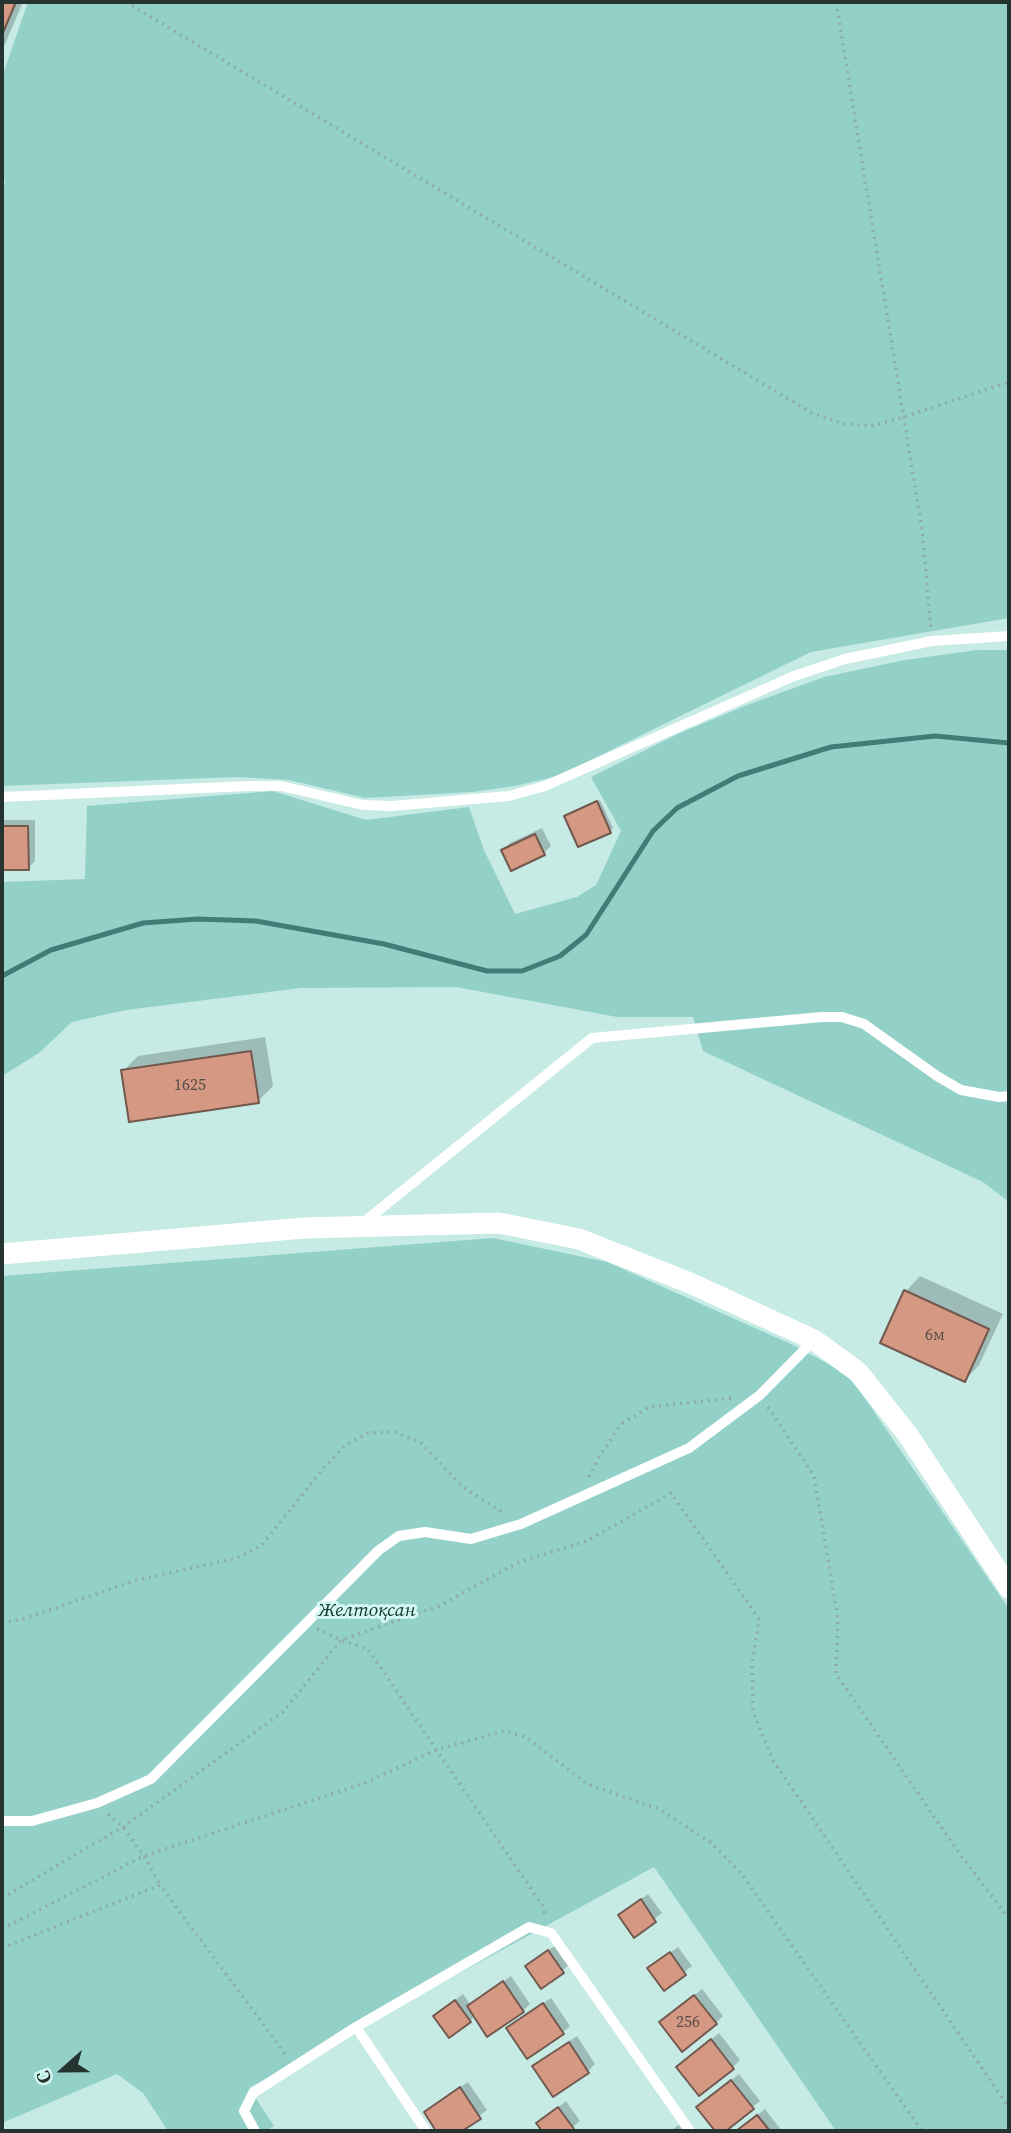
<!DOCTYPE html>
<meta charset="utf-8">
<style>
body{margin:0}
#map{position:relative;width:1011px;height:2133px;overflow:hidden;background:#c6ebe5;font-family:"Source Serif 4",serif}
canvas{display:block}
.frame{position:absolute;inset:0;border:4px solid #253331;pointer-events:none}
.north{position:absolute;left:28px;top:2035px;width:70px;height:70px;-webkit-text-stroke:5px #d3f8f2;paint-order:stroke;rotate:249deg;font-size:19px;font-weight:700;line-height:28px;text-align:center;color:#253331}
.north::after{content:'';display:block;margin:auto;width:24px;height:32px;background:#253331;clip-path:polygon(50% 0,100% 100%,50% 72%,0 100%)}
</style>
<div id="map">
<canvas width="1011" height="2133"></canvas>
<div class="frame"></div>
<div class="north">С</div>
</div>
<script>
const c = document.querySelector('canvas').getContext('2d');
c.lineJoin = 'round';
function fillPath(path, color) { c.fillStyle = color; c.fill(path, 'evenodd'); }
const toPath = rows => new Path2D(rows.map(r => 'M' + r).join(''));
function stroke(path, color, width, dash) { c.strokeStyle = color; c.lineWidth = width; c.lineCap = dash ? 'butt' : 'round'; c.setLineDash(dash || []); c.stroke(path); }
function write(font, color, halo, rows, align = 'center') {
  c.font = font + ' "Source Serif 4",serif'; c.lineWidth = 6; c.setLineDash([]); c.textBaseline = 'middle'; c.strokeStyle = halo; c.fillStyle = color; for (const [text, x, y, turn = 0] of rows) {
    c.save(); c.translate(x, y); c.rotate((+turn || 0) * Math.PI / 180); c.textAlign = isNaN(turn) ? turn : align; if (halo) c.strokeText(text, 0, 0); c.fillText(text, 0, 0); c.restore();
  }
}
const green = toPath([
 [28,2,1009,2,1009,618,811,652,558,776,515,786,472,792,365,798,289,780,237,777,2,786,2,191,5,183,2,169,2,77],
 [977,650,1009,650,1009,1202,983,1182,703,1051,693,1017,617,1017,456,987,301,988,126,1010,72,1022,39,1053,2,1076,2,882,85,879,87,806,273,791,366,820,469,807,484,850,515,914,577,897,596,885,621,831,591,777,680,733,747,705,824,677,905,660],
 [493,1238,607,1262,791,1344,849,1375,1009,1609,1009,2131,836,2131,654,1867,249,2088,274,2126,266,2131,168,2131,143,2093,117,2074,2,2123,2,1276]
]);
const shadow = toPath([
 [2,2,23,2,2,51],
 [600,800,613,828,610,831,566,816],
 [2,820,35,820,35,861,28,868,2,868],
 [542,828,551,846,544,853,503,850,510,843],
 [265,1037,273,1086,258,1101,123,1071,138,1056],
 [920,1276,1003,1314,979,1365,965,1380,906,1291],
 [648,1894,662,1913,634,1935,620,1915],
 [556,1945,570,1964,562,1971,535,1959],
 [678,1947,692,1966,664,1988,650,1968],
 [511,1976,530,2004,523,2011,475,2016,470,2021,435,2016,463,1994,471,2005],
 [702,1989,723,2016,716,2023,669,2015],
 [551,1998,570,2026,562,2033,508,2028,515,2021],
 [719,2033,740,2060,733,2067,686,2060],
 [577,2036,595,2064,588,2071,553,2095,534,2067,541,2060],
 [739,2074,760,2101,723,2131,717,2131,698,2107],
 [468,2082,487,2110,459,2131,439,2131,426,2113,433,2105],
 [566,2101,580,2121,568,2131,539,2131,542,2129,538,2123],
 [765,2109,782,2131,736,2131],
 [679,2125,683,2131,670,2131]
]);
const stream = toPath([
 [2,976,51,950,143,923,198,919,256,921,384,944,487,971,522,971,560,956,586,935,653,831,677,808,738,776,831,747,935,736,1009,743]
]);
const building = toPath([
 [2,2,16,2,2,35,2,2],
 [597,801,611,833,578,847,564,816,597,801],
 [2,826,28,826,29,870,2,870,2,826],
 [535,834,545,855,511,871,501,850,535,834],
 [251,1051,259,1103,129,1122,121,1070,251,1051],
 [904,1290,989,1329,965,1382,880,1343,904,1290],
 [641,1899,656,1922,634,1938,618,1915,641,1899],
 [548,1950,564,1973,541,1989,525,1966,548,1950],
 [670,1952,686,1975,664,1991,647,1968,670,1952],
 [503,1981,524,2012,487,2037,467,2006,503,1981],
 [694,1995,717,2024,682,2052,659,2022,694,1995],
 [455,2000,471,2022,449,2038,433,2016,455,2000],
 [543,2003,564,2034,527,2059,506,2028,543,2003],
 [711,2039,734,2069,699,2096,676,2067,711,2039],
 [569,2042,589,2073,553,2097,532,2066,569,2042],
 [731,2080,754,2109,726,2131,715,2131,696,2107,731,2080],
 [460,2087,481,2119,462,2131,436,2131,424,2112,460,2087],
 [558,2107,574,2129,571,2131,542,2131,536,2123,558,2107],
 [757,2115,770,2131,736,2131,757,2115]
]);
const path = toPath([
 [126,2,812,413,845,424,871,426,904,417,1009,382],
 [836,2,922,529,931,629],
 [768,1407,814,1476,838,1619,836,1674,959,1853,1009,1919],
 [589,1477,599,1457,621,1424,649,1407,732,1398],
 [2,1623,23,1619,137,1580,237,1558,261,1546,322,1470,344,1446,368,1433,395,1432,421,1443,464,1488,505,1514],
 [317,1629,341,1640,368,1649,542,1905,546,1917],
 [108,1814,123,1827,144,1856,160,1885],
 [2,1898,123,1827,283,1712,341,1640,439,1606,519,1562,587,1541,671,1493,759,1619,752,1666,753,1712,773,1760,1009,2108],
 [2,1929,144,1856,365,1783,436,1750,504,1731,526,1737,587,1784,659,1809,710,1842,741,1873,922,2131],
 [2,1948,160,1885,286,2055]
]);
const service = toPath([
 [2,797,248,786,281,786,363,805,392,806,509,796,545,786,794,676,845,659,932,641,1009,636],
 [363,1223,592,1038,822,1017,842,1017,864,1024,937,1076,961,1090,999,1097,1009,1096],
 [2,1821,32,1821,97,1803,151,1779,379,1550,399,1536,425,1532,471,1539,521,1524,689,1448,760,1395,814,1340],
 [255,2131,244,2111,253,2093,356,2027],
 [426,2131,356,2027,529,1927,551,1933,690,2131]
]);
const minor = toPath([
 [2,1254,304,1228,499,1223,579,1239,690,1283,814,1340,858,1372,908,1435,1009,1588]
]);
const numberNames = [
 ["1625",190,1086],
 ["6м",935,1336],
 ["256",688,2023]
];
const parkNames = [
 ["Желтоқсан",367,1611]
];
fillPath(green, '#93d1c8');
fillPath(shadow, '#0003');
stroke(stream, '#417d76', 5);
fillPath(building, '#d59882');
stroke(building, '#72584e', 2);
stroke(path, '#8eaca7', 3.5, [2, 5]);
stroke(service, '#fff', 10);
stroke(minor, '#fff', 21);
write('16px', '#514c45', null, numberNames);
write('italic 19px', '#0f3732', '#d3f8f2', parkNames);
</script>
